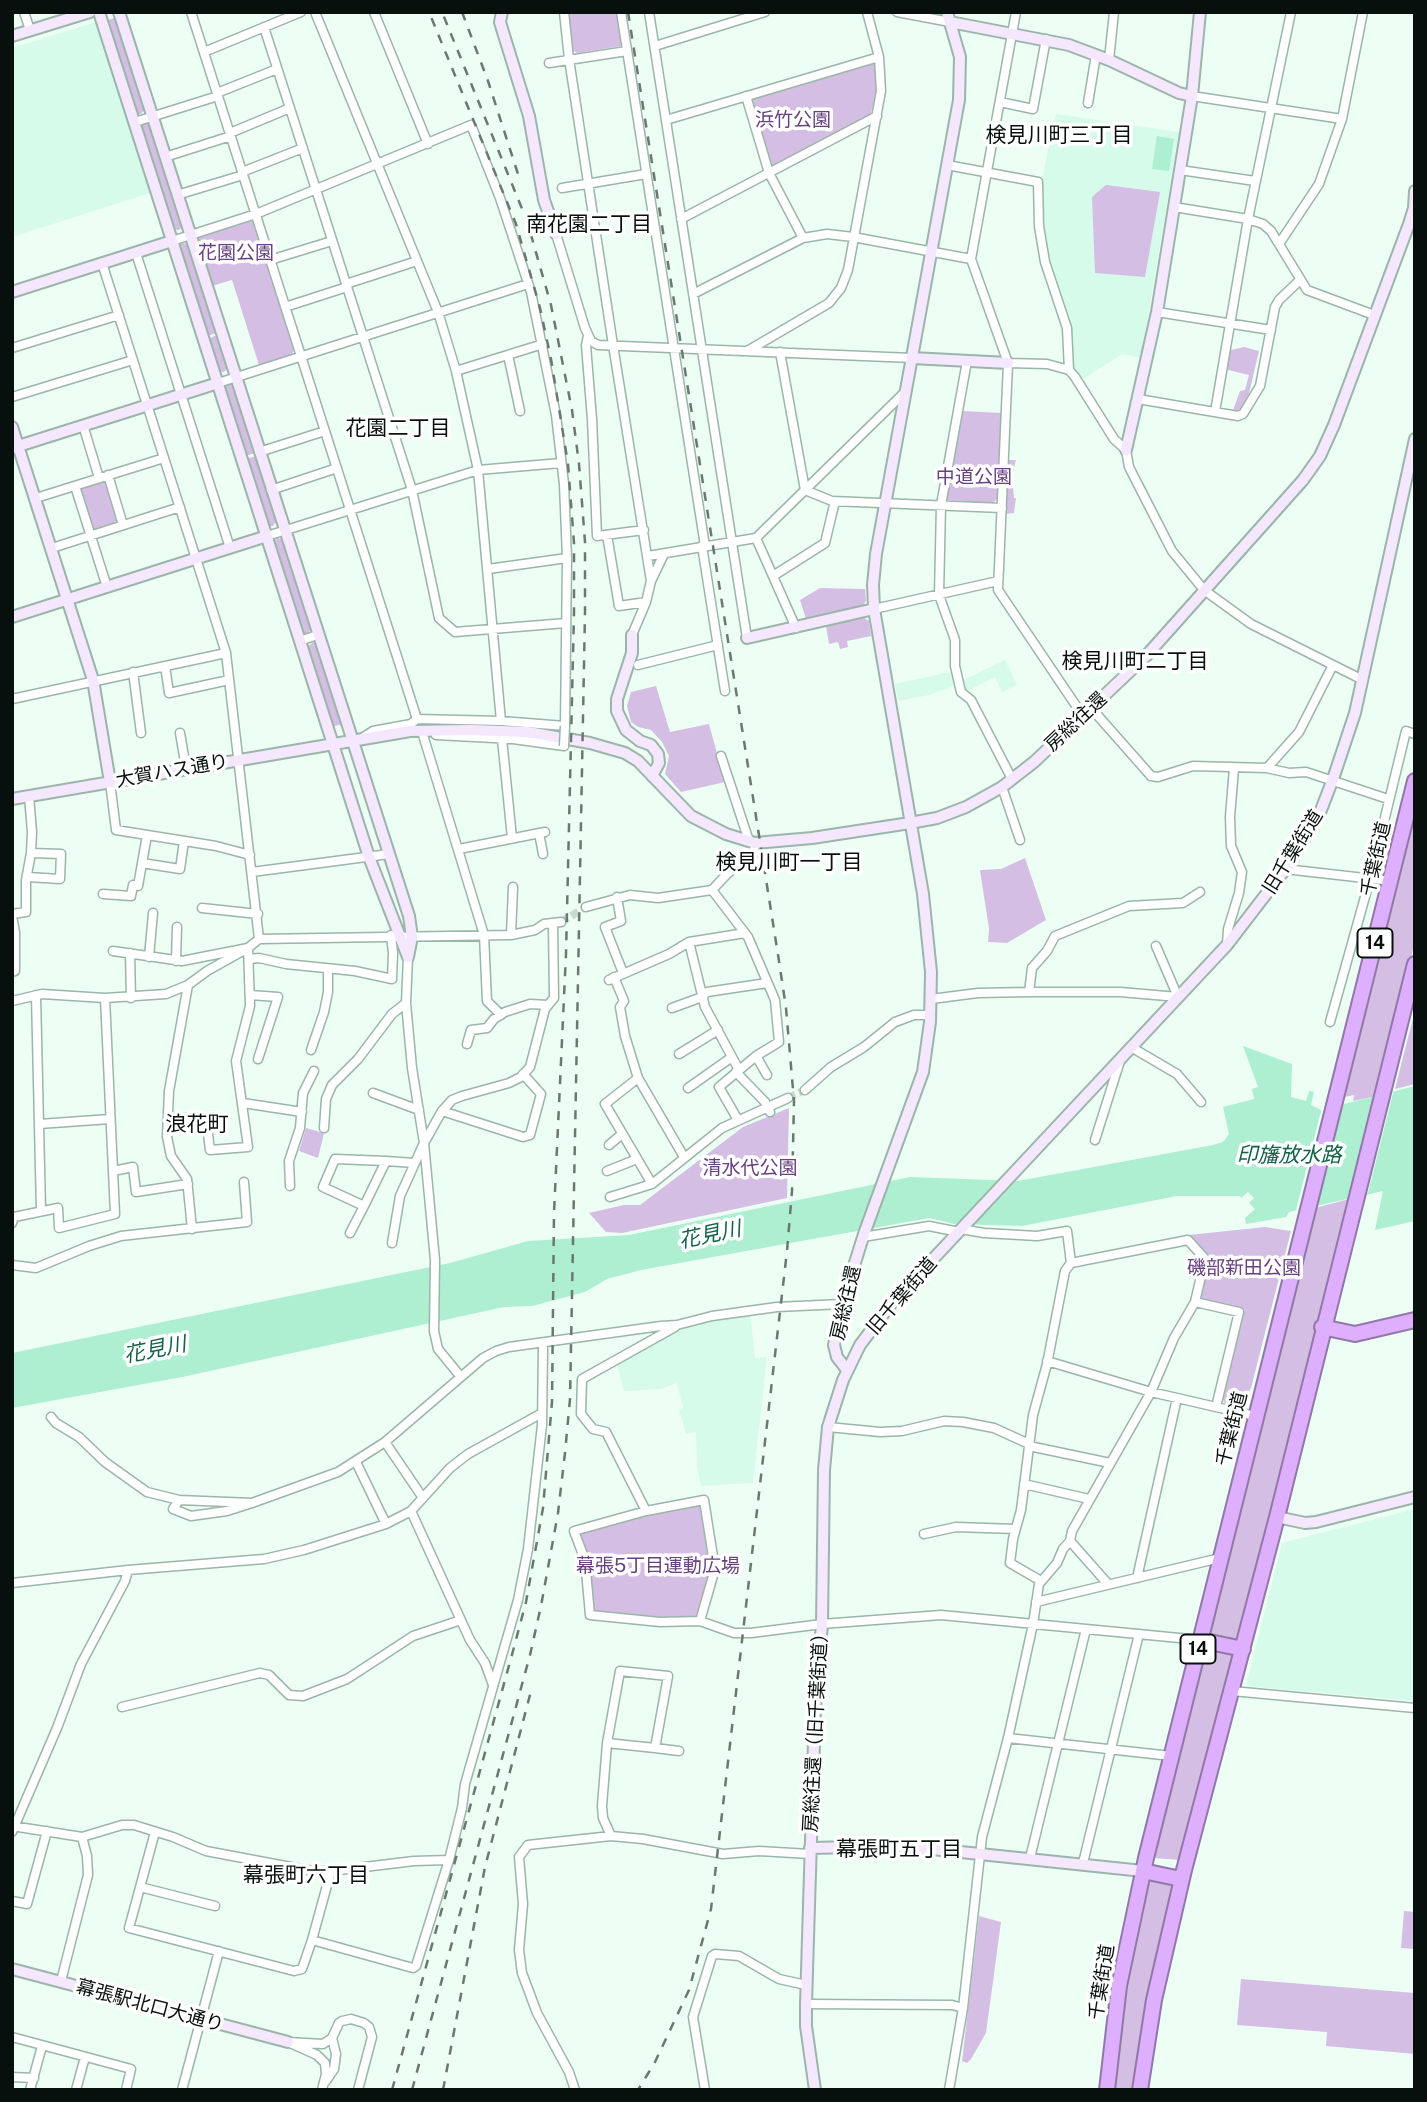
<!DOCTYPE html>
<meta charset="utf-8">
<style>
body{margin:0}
#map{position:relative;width:1427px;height:2102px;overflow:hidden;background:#edfef5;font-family:"Public Sans",sans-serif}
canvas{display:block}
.frame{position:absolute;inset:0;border:14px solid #07100c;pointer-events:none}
</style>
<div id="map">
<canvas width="1427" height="2102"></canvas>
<div class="frame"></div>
</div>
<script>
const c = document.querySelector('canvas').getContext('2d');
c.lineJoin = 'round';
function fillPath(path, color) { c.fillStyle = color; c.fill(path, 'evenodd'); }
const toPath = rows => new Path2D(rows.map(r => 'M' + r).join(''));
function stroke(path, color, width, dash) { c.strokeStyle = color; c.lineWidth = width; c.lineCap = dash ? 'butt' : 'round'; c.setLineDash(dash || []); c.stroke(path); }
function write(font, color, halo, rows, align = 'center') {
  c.font = font + ' "Public Sans","Noto Sans JP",sans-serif'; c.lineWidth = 7; c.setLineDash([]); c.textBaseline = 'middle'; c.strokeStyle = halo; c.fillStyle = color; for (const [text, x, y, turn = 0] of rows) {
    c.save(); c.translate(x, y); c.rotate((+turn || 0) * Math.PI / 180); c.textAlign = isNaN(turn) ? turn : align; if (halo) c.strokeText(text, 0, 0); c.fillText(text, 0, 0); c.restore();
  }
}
const built = toPath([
 [96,22,150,193,12,237,12,48],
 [1056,114,1179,132,1141,358,1122,354,1084,379,1075,370,1073,363,1071,328,1049,262,1044,219,1042,179],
 [1005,660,1017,685,1002,692,995,677,965,692,960,682],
 [955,671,958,684,929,695,898,701,895,684],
 [750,1312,755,1358,767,1357,753,1483,701,1486,697,1466,696,1432,686,1434,679,1410,683,1408,677,1383,661,1389,624,1391,617,1364,685,1326,723,1315],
 [1415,1509,1415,1701,1246,1686,1282,1543]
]);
const green = toPath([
 [568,12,618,12,623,42,621,46,577,53,572,50],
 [117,17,146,108,141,114,137,114,105,21],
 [871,63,877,66,877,92,870,116,774,167,770,164,751,103,753,98],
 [148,122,151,124,183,226,179,230,172,229,139,127,141,124],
 [1106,185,1160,192,1145,277,1095,273,1092,197],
 [250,221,254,223,294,350,292,354,259,365,232,280,212,286,198,240,199,236],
 [182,243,189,244,217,333,206,336,178,247],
 [218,335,228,367,224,372,217,371,207,339],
 [1244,347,1259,351,1246,406,1232,413,1240,391,1245,390,1249,375,1224,369,1227,351],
 [228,384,234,385,256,453,245,456,223,389],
 [961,411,1002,413,998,498,993,503,948,502,945,498],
 [257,456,277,520,273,526,268,526,245,459],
 [1007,460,1016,460,1012,474,1014,498,1016,498,1014,513,1005,514],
 [104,479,108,480,120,520,117,523,96,531,93,529,80,490,82,487],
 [277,538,284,540,312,628,307,634,303,634,272,544],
 [820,588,865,589,866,601,862,607,806,619,800,600],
 [863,617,869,621,871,636,847,641,848,647,840,649,838,642,829,644,826,626],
 [314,642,317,644,342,724,331,727,305,648],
 [656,686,670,732,709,724,725,782,681,792,665,774,669,756,662,742,651,730,638,727,631,722,627,706,631,692],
 [1415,805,1415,941,1377,1096,1353,1101,1354,1095,1344,1097],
 [1025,858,1046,920,1007,943,988,942,989,929,980,870,1001,869],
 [1415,1011,1415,1084,1395,1089,1404,1053],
 [789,1108,787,1198,622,1233,606,1232,589,1213,624,1205,640,1205,743,1127],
 [306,1128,324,1133,318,1158,299,1151],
 [1349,1199,1237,1641,1208,1635,1315,1208],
 [1265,1227,1291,1231,1251,1388,1245,1396,1242,1408,1225,1404,1223,1400,1243,1310,1203,1300,1201,1296,1209,1258,1189,1235],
 [700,1504,702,1506,713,1569,697,1616,694,1619,661,1619,595,1613,577,1535,580,1532,650,1513],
 [1204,1648,1233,1654,1179,1860,1155,1858],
 [1149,1879,1171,1884,1172,1886,1143,2019,1133,2090,1110,2090,1122,2001],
 [1404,1911,1415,1912,1415,1949,1401,1948],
 [979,1916,1001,1922,986,2033,971,2059,967,2063,962,2061],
 [1241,1979,1415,1993,1415,2054,1326,2046,1327,2032,1237,2025]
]);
const water = toPath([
 [1157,136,1174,139,1169,171,1152,169],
 [1243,1046,1292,1064,1291,1097,1306,1101,1309,1091,1314,1092,1311,1105,1321,1110,1415,1086,1415,1221,1375,1230,1383,1191,1289,1212,1286,1217,1246,1224,1245,1218,1255,1209,1249,1203,1254,1198,1248,1192,1241,1198,1240,1196,1177,1196,1022,1226,954,1224,929,1218,641,1270,607,1279,585,1292,532,1306,504,1307,182,1377,12,1408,12,1353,450,1263,528,1241,629,1235,910,1177,1018,1181,1213,1145,1223,1142,1229,1134,1223,1107,1254,1099,1252,1089,1258,1087]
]);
const pier = toPath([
 [1394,1089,1368,1193,1349,1197,1378,1093],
 [1340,1102,1314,1206,1296,1210,1322,1107]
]);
const streetTunnel = toPath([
 [561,922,586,907],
 [788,1098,805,1090]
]);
const street = toPath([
 [24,12,30,30],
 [191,12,417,719],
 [315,12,438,312,456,371,478,470,501,721],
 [374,12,428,144],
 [564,12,569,59,613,345,651,581,646,602,632,635],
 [621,12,705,546],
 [649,12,747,638],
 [897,12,950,22],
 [1016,12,971,259,1008,363,998,590,1083,716],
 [264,27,412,490,439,618,455,632,566,623],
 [655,46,765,12],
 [204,52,301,12],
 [1109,60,1114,12],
 [549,63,627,51],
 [217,93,277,69],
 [746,96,769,173,803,238],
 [1192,96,1342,119],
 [1000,102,1033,109,1046,39],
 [1088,103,1096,55],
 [666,120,879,57],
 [135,122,218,96],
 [230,133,290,108],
 [165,157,231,136],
 [947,165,1038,182,1039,226,1045,262,1067,328,1069,370],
 [1180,170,1255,181],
 [242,172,303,148],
 [562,188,646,174],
 [177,195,243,175],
 [1174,207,1248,219,1263,224,1271,231,1307,290,1374,315],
 [681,219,877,116],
 [556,234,585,328,591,341,598,345,912,358],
 [172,241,256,214,471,125,500,198,531,292,556,415,564,484,567,558,565,726,501,721,417,719,411,724,373,731,362,738],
 [1279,244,1319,184,1342,119,1363,12],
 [136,253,230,548],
 [270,260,332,241],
 [102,263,226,653,259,939],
 [346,284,417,261],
 [693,294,803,238,827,234,853,237,971,259],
 [285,307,347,287],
 [1157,312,1271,330],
 [588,336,586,345,592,419,597,536,644,530],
 [12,348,119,315],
 [749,350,829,303,841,288,848,270,881,91,879,57,867,12],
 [780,352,805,490,832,501,1002,508],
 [508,355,520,411],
 [967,361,941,505,939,595,955,640,955,666,961,692,971,700,1012,779],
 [1008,363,1047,364,1069,370,1075,377,1114,439,1126,450,1129,467,1172,551,1204,590,1251,624,1363,680],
 [456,371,543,344],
 [218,383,528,284],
 [12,397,133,360],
 [1138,399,1238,416,1243,414,1260,386,1275,307,1279,300,1299,281],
 [1215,412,1248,219,1291,12],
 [83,425,99,478],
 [259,452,325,431],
 [108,475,123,525],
 [75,486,107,587],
 [271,490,337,468],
 [36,498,164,458],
 [607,535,619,606,646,602],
 [267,536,478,470,561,463],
 [756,538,796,628],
 [702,546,725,691],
 [52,548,180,507],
 [648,556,756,538,905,392],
 [488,569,567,558],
 [773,576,825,543,835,501],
 [651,581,664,554],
 [874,609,998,581],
 [300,641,317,635],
 [638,665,718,645],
 [165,666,169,693,229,680],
 [133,672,141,733],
 [12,699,226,653],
 [1091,708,1151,776,1158,777,1193,766,1267,768,1289,773,1306,772,1388,799],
 [180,733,186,768],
 [423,735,484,935,487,1001,501,1015],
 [436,735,513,739,564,746],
 [502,739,512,838],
 [721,756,749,841],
 [1267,768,1299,732,1333,665],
 [110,782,116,830,216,846,250,855],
 [1002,787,1020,840],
 [539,833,543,854],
 [459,849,545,832],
 [142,863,180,869,184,841],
 [1285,869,1391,881],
 [252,872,389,854],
 [28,877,60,879,61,854,31,853],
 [712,890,748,937,775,1000,779,1042,756,1056,719,1087,738,1120],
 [103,894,131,896,133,885,138,886,147,835],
 [617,897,621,921,605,927,623,973],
 [586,907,630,895,658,898,712,890,728,873,754,854,755,843],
 [202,908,258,914],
 [12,914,26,912,26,880,31,853,32,832,29,796],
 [12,916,15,932,15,971,12,972],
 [511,935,513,887],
 [689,942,705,1007,739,1070],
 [1227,945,1228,929,1239,893,1242,872,1231,846,1230,817,1234,768],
 [1156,946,1178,997],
 [113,951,182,961,248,948,250,1006,236,1061,248,1147,210,1150,206,1118,169,1118],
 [130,953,131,998],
 [149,957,153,913],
 [408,957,406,1003,412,1068,424,1143,435,1260,434,1331,438,1349,461,1377],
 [249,959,259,958,286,964,355,971,392,979,393,953,391,935],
 [176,961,177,927],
 [614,977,624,1001,620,1007,625,1036,638,1078,684,1157],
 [609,980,669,954,689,942,745,933],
 [188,985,169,1091,167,1137,171,1156,187,1179,192,1229],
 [1029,992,1032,968,1047,951,1055,936,1129,906,1183,903,1200,892],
 [36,995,41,1211],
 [250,995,278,997,258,1059],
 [931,999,978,993,1029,992,1120,992,1178,997],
 [12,1001,42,994,105,998,166,994,188,985,207,971,248,948,259,939,511,935,535,930,544,924,561,922],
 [672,1008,702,997,707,992,767,983],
 [1330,1022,1370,879,1406,731,1415,734],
 [467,1044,471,1030,487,1028,494,1019,505,1012,530,1004,548,1005],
 [1131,1047,1177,1074,1201,1102],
 [311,1050,324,1012,328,992,328,969],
 [679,1054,718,1030],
 [756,1056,767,1075],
 [736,1072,765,1102,770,1112],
 [638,1078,605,1104,652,1184],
 [688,1088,732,1057],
 [805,1090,831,1067,864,1047,895,1022,914,1015,930,1015],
 [373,1093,419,1110],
 [243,1103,302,1112],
 [442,1111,523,1137,530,1135,541,1094,523,1074],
 [39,1124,110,1119],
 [324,1128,326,1099,332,1085,358,1059,392,1014,406,1003],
 [1095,1140,1120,1061],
 [609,1145,622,1134],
 [386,1161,414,1163],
 [113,1171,133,1167,136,1192,188,1184],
 [607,1171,637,1159],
 [290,1186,289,1161,300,1128,303,1093,314,1071],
 [610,1197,652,1184,722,1128,788,1098],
 [12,1223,14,1217,58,1208,59,1228,115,1214,105,998],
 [350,1233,364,1206,386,1161,335,1159,323,1187,364,1206],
 [863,1237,929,1226,959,1232],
 [392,1243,400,1196,424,1143,442,1111,452,1100,462,1096,509,1083,521,1077,530,1067,545,1009,554,998,553,923],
 [12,1265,36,1268,89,1246,121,1236,247,1222,244,1182],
 [1195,1302,1239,1312,1216,1407],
 [1047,1361,1151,1392,1255,1416],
 [51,1417,56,1423,79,1437,105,1462,147,1492,179,1500],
 [828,1427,880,1432,902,1431,944,1421,963,1422,994,1428,1029,1444],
 [385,1442,423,1498],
 [1029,1446,1110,1463],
 [356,1462,386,1524],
 [1024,1484,1089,1499],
 [252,1503,179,1500,173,1509,191,1516,227,1511,252,1503,338,1472,385,1442,483,1358,496,1351,509,1347,661,1326,677,1325,712,1316,777,1307,842,1304],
 [411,1511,470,1640,485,1663,493,1685],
 [646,1511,606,1432,593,1429,581,1414,582,1379,675,1327],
 [924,1534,956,1527,1015,1529],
 [1070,1541,1108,1584],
 [1137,1578,1177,1398],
 [1041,1581,1010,1563,1013,1539,1021,1510,1033,1415,1047,1364,1065,1271,1071,1263],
 [12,1583,128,1570,264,1559,304,1550,386,1524,411,1511,450,1468,468,1454,542,1413],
 [1036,1602,1220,1558],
 [700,1621,715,1569,704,1500,646,1511,574,1531,585,1560,590,1615,660,1622,700,1621,734,1633,751,1633,822,1624,941,1615,1200,1640],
 [1232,1691,1415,1708],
 [122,1707,260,1673,269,1675,289,1695,303,1696,347,1679,413,1636,461,1620],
 [1008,1738,1171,1756],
 [607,1743,655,1748,668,1676,620,1671,607,1743,602,1806,603,1818,611,1836],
 [655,1748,679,1751],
 [12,1826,82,1837,122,1825,134,1825,173,1837,206,1851,312,1871,331,1871,414,1861,449,1860],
 [12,1832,57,1728,81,1664,125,1581,128,1570],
 [155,1832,129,1928,294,1971,302,1969,312,1940],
 [1030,1858,1086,1629],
 [1083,1863,1139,1634],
 [331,1871,312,1940,413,1968,416,1966,449,1860,462,1808,465,1784,518,1600,528,1549,542,1425,543,1348],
 [140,1887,215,1906],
 [12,1901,27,1904,47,1831],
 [61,1981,88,1875,87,1856,82,1837],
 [806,2004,952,2005,963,2008],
 [12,2037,131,2069,126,2090],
 [288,2042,323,2044,332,2038,339,2023,342,2021,351,2019,364,2023,369,2027,372,2037,358,2090],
 [288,2042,317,2055,325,2063,326,2074,322,2090],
 [12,2077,34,2078],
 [326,2081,334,2069,336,2054,332,2038],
 [30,2090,42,2046],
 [76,2090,85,2057],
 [182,2090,219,1951],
 [575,2090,569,2072,537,2013,522,1973,519,1950,523,1904,519,1857,528,1845,611,1836,643,1839,723,1854,759,1851,810,1854],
 [705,2090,693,2017,712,1956,715,1954,739,1956,779,1979,806,1985],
 [949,2090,963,2008,982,1837,1008,1738,1033,1624,1039,1584,1057,1563,1063,1549,1070,1541,1072,1531,1151,1392,1174,1338,1195,1302,1205,1259,1188,1240,1071,1263,1067,1231,1037,1236,984,1233,961,1229]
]);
const secondary = toPath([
 [99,12,369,857,408,957],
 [119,12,409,916,412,937,408,957],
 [502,12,500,22,503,32,529,116,544,200,556,234],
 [950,22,1069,45,1109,60,1179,93,1192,96],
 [12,36,90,12],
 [12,292,172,241],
 [912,358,1008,363],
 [12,427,93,680,110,782],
 [12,448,218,383],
 [1126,450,1157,312,1192,96,1200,12],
 [12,617,267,536],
 [632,635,632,653,617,699,617,711,626,730,640,741,651,745,658,754,659,763,652,776],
 [747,638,874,609],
 [12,799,410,731,470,730,528,732,590,743,625,753,638,761,691,816,726,834,755,843,812,838,910,823,937,818,966,807,1002,787,1034,762,1146,656,1303,480,1320,456,1334,425,1409,224,1414,208,1415,191],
 [847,1370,837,1357,834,1345,842,1304,864,1234,923,1072,930,1022,931,972,923,894,874,609,873,585,876,554,959,100,960,57,947,12],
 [1277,1517,1305,1523,1316,1522,1415,1497],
 [810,1848,903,1846,1143,1871],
 [12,1969,288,2042],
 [815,2090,806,2026,806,2004,815,1709,822,1624,824,1470,828,1427,843,1380,860,1345,891,1304,1227,945,1290,863,1321,810,1333,779,1355,713,1415,439]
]);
const highway = toPath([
 [1322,1327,1355,1334,1415,1320],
 [1200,1640,1243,1649],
 [1143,1871,1181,1879],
 [1107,2090,1119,1986,1146,1858,1415,781],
 [1140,2090,1154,2000,1184,1870,1277,1517,1415,964]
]);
const rail = toPath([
 [462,12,488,81,518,174],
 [628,12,779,961,786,1008,794,1101,792,1191,787,1251,711,1909,689,1990,655,2062,638,2090],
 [392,2090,513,1651,526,1602,543,1508,552,1402,554,1213,566,954,574,612,574,543,568,464,551,359,540,308,516,224,429,12],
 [412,2090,530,1655,541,1606,558,1513,565,1453,570,1399,585,612,585,542,579,464,572,410,551,305,527,221,442,12],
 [443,2090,485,1867,531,1691]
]);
const streetBridge = toPath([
 [564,746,565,726]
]);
const shields = [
 [1375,943,35],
 [1198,1649,35]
];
const shieldNames = [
 ["14",1375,943],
 ["14",1198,1649]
];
const parkNames = [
 ["浜竹公園",793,120],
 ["花園公園",236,253],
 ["中道公園",974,477],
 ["清水代公園",750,1168],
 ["磯部新田公園",1244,1268],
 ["幕張5丁目運動広場",658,1566]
];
const streetNames = [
 ["房総往還",1076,722,-43],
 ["大賀ハス通り",172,771,-10],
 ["旧千葉街道",1293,852,-58],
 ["千葉街道",1376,859,-77],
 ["旧千葉街道",902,1296,-49],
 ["房総往還",846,1303,-77],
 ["千葉街道",1232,1429,-76],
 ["房総往還（旧千葉街道）",816,1728,-87],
 ["千葉街道",1102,1982,-81],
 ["幕張駅北口大通り",150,2006,15]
];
const neighbourhoodNames = [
 ["検見川町三丁目",1059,136],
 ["南花園二丁目",589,225],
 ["花園二丁目",398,429],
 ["検見川町二丁目",1135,662],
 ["検見川町一丁目",789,863],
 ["浪花町",197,1125],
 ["幕張町五丁目",899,1850],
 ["幕張町六丁目",306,1876]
];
const waterNames = [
 ["印旛放水路",1289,1156],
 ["花見川",710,1235,-12],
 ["花見川",155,1350,-11]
];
fillPath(built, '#d6fbea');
fillPath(green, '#d4bee4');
fillPath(water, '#aeefd2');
fillPath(pier, '#edfef5');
stroke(streetTunnel, '#cadad2', 8, [8, 4]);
stroke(street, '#9bb5a9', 11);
stroke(secondary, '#9bb5a9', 14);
stroke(highway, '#9277a9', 18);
stroke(street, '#fff', 8);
stroke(secondary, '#f5e7fe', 10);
stroke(highway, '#ddaffd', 14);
stroke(rail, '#6b7771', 2.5, [9, 9]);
stroke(streetBridge, '#9bb5a9', 11, []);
stroke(streetBridge, '#fff', 8);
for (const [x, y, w] of shields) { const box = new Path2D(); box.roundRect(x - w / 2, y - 14.5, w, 29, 5); c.fillStyle = '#fff'; c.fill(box); stroke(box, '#07100c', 2); }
write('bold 18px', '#07100c', null, shieldNames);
write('19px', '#67417f', '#fff', parkNames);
write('19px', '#07100c', '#fff', streetNames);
write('21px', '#07100c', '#fff', neighbourhoodNames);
write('italic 21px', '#136248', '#fff', waterNames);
</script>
